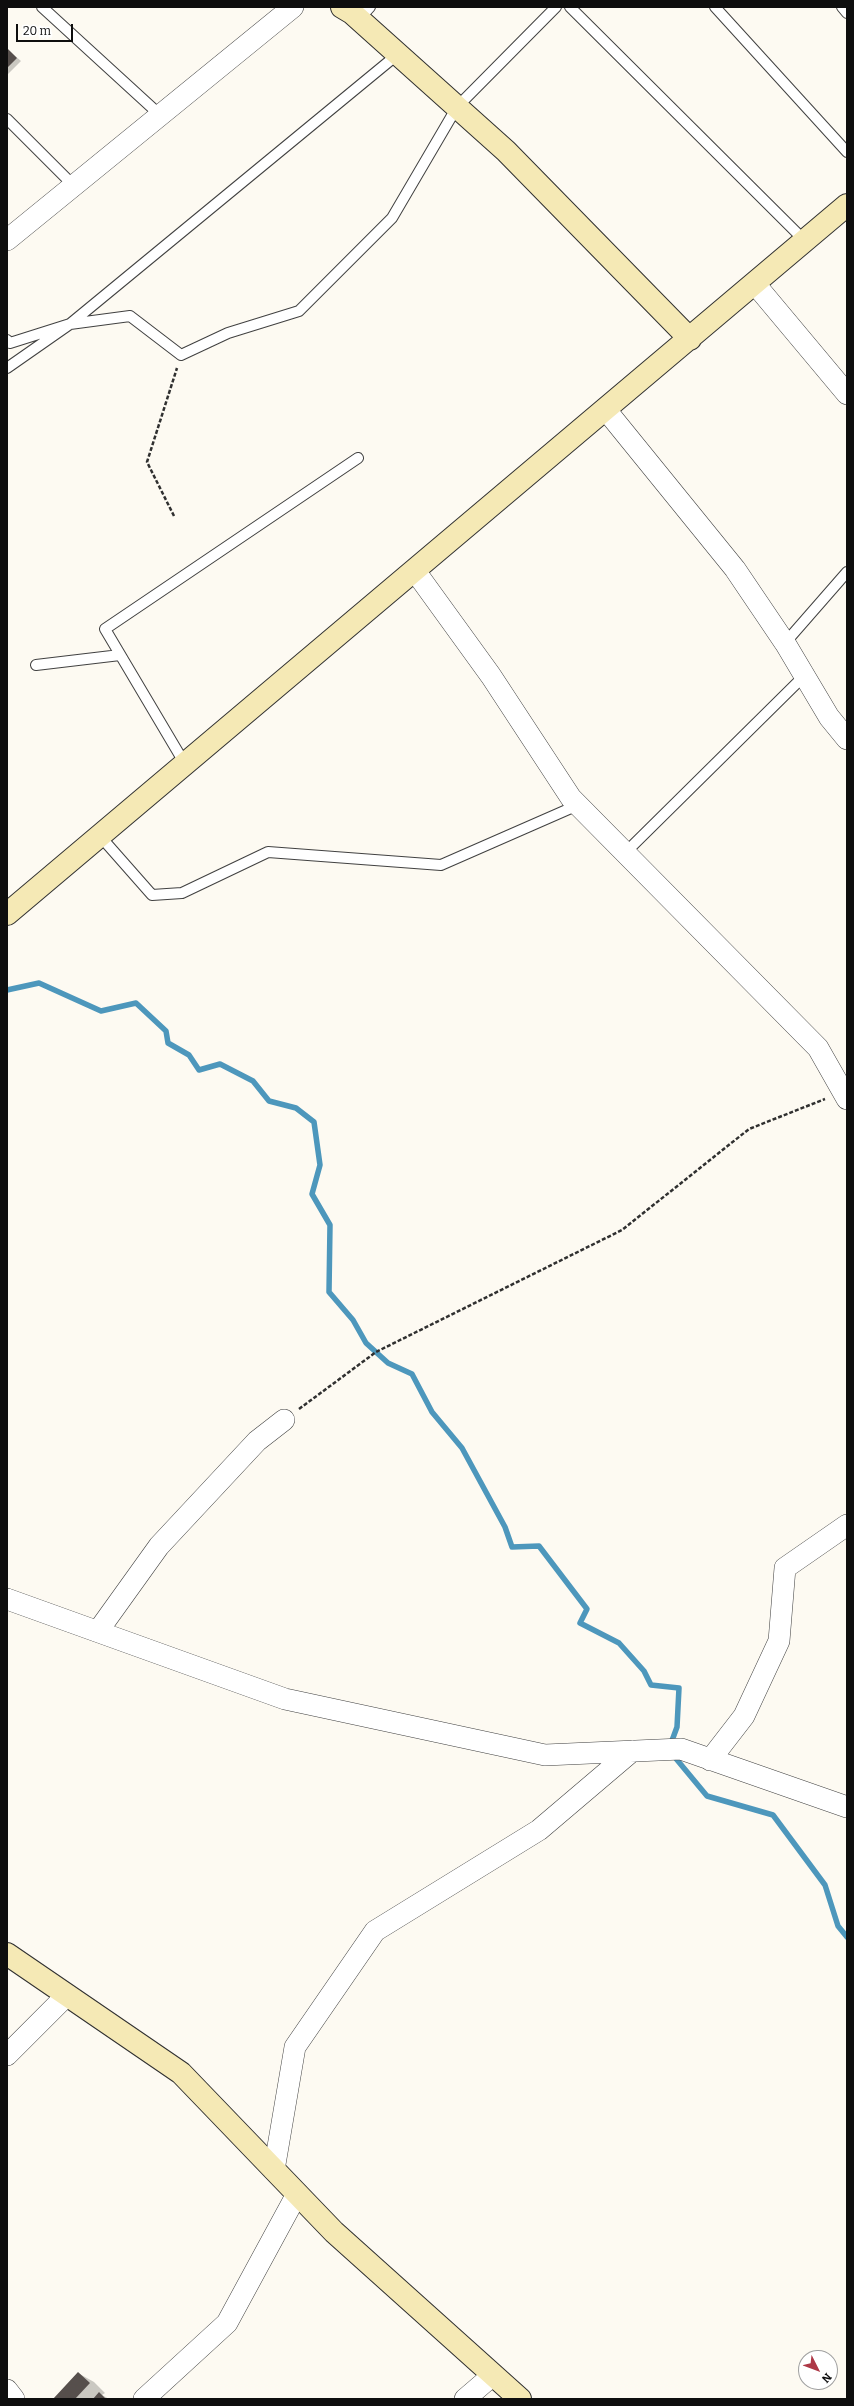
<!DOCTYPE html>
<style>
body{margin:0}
#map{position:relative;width:854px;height:2406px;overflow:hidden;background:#fdfaf2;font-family:Bitter,serif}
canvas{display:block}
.frame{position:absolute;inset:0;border:8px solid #0e0e0e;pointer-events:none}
.north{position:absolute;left:798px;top:2350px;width:40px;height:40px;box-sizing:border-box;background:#fff;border:1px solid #9f9f9f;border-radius:50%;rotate:132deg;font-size:11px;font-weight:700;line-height:16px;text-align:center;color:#0e0e0e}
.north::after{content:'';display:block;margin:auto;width:14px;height:18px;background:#ad3846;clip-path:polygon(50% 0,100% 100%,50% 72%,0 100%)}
.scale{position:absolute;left:16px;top:24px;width:57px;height:18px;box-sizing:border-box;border:2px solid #0e0e0e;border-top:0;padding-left:5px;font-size:12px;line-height:14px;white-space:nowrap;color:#0e0e0e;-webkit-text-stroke:3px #fff;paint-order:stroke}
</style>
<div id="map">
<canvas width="854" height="2406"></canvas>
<div class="frame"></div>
<div class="north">N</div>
<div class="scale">20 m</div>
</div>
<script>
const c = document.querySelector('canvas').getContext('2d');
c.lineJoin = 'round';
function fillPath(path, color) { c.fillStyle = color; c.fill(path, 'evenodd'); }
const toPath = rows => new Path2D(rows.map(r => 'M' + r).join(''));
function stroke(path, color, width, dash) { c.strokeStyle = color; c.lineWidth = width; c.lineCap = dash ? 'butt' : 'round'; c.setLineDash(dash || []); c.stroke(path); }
const shadow = toPath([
 [7,49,21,61,7,75],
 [78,2373,94,2382,105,2393,102,2395,109,2399,54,2399]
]);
const stream = toPath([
 [7,990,39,983,101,1011,136,1003,166,1031,168,1043,189,1055,199,1070,220,1064,253,1081,269,1101,296,1108,314,1122,320,1165,312,1194,330,1225,329,1292,353,1320,366,1343,388,1363,412,1374,432,1412,462,1448,505,1527,512,1547,539,1546,587,1609,580,1623,619,1643,644,1671,651,1685,679,1688,677,1727,670,1746],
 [673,1755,707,1796,773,1815,825,1885,838,1926,847,1937]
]);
const building = toPath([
 [7,48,17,58,7,68],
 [78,2372,90,2383,75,2399,53,2399],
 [99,2392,106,2399,93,2399]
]);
const path = toPath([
 [174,516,147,462,177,368],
 [299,1409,376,1352,622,1230,749,1129,825,1099]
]);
const lane = toPath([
 [42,7,160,115],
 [570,7,805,241],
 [715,7,847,152],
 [842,7,847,13],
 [359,19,370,7],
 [7,119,74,186],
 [7,340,10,343,70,324,130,316,181,355,228,333,299,311,392,218,457,107,556,7],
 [7,368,70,324,398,54],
 [785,643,847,572],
 [36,665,120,655],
 [185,764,105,629,358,458],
 [100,836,152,895,182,893,268,852,441,865,578,805],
 [625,853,804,676]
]);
const street = toPath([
 [7,240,293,7],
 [755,284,847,394],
 [606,410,735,569,785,643,829,717,847,739],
 [415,571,491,676,571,798,818,1048,847,1099],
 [7,1599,285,1699,545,1755,681,1749,847,1807],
 [98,1631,159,1546,257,1441,284,1420],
 [710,1760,744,1716,779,1641,785,1568,847,1525],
 [7,2055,67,1995],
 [274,2170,295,2047,375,1931,539,1830,632,1751],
 [7,2390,14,2399],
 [144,2399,227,2323,297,2194],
 [465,2399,493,2375]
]);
const secondary = toPath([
 [342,7,352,13,506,151,690,339],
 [7,914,847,205],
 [7,1954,181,2073,334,2232,520,2399]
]);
fillPath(shadow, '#0003');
stroke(stream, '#4d97bc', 5.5);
fillPath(building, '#564f4c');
stroke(lane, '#414141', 12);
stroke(street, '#414141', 22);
stroke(secondary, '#303030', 24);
stroke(path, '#303030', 2.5, [4, 2]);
stroke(lane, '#fff', 10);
stroke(street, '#fff', 21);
stroke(secondary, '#f5e9b5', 22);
</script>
